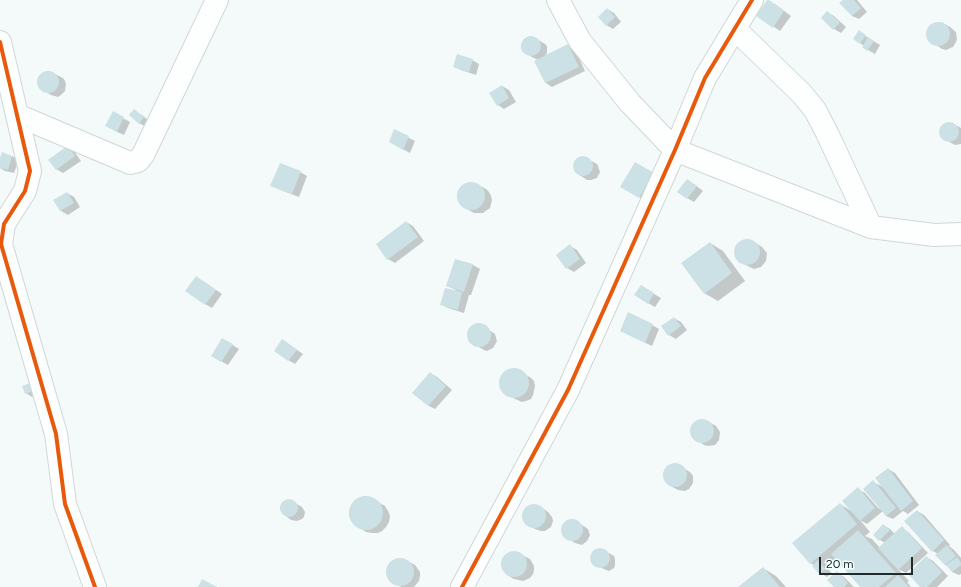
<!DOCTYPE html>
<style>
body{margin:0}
#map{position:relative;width:961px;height:587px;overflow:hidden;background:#f4fafa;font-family:Figtree,sans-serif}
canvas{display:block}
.scale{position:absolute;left:819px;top:557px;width:94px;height:18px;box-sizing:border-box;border:2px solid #222b2b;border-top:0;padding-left:5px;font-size:12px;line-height:14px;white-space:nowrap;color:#222b2b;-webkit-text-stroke:3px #f0fefe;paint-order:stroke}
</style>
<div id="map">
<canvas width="961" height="587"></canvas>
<div class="scale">20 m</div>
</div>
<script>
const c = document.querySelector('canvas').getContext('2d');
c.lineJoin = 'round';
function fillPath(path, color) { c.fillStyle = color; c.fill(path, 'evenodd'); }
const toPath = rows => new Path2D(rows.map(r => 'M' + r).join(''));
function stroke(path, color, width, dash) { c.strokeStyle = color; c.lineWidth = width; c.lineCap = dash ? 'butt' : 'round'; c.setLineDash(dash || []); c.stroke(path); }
const shadow = toPath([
 [844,0,857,0,867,12,859,19,852,16],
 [775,4,791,16,780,31,757,15],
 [607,9,614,13,621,22,613,29,606,25],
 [827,12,834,16,846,27,841,33,834,29],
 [940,22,943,23,950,27,956,32,957,40,953,47,946,50,942,49,929,40,927,36,928,29,933,24],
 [859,32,880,45,875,54,863,47,864,46,860,43],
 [530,36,532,36,545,44,547,46,547,53,545,56,568,46,575,49,585,71,552,87,546,83,538,60,532,57,522,51,521,45,524,39],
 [472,60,479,64,476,75,461,70,454,67],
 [49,71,63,78,65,81,66,84,65,91,61,95,58,97,51,95,44,91,39,86,38,79,43,73,45,72],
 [502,86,509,90,516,102,504,109,498,105],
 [113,113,130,122,124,135,113,130],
 [141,114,150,122,146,127,139,123],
 [946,123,952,123,961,128,961,144,955,145,942,138,940,132,940,128,944,124],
 [395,131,415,141,410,153,397,146],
 [67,147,74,151,81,161,63,173,56,169],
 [2,154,12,156,19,160,14,173,5,171,0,168,0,162],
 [584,157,597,164,598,166,600,172,597,178,591,180,587,180,575,172,574,166,574,163,578,158],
 [300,172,307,176,299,197,278,189,272,185],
 [660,178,646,201,622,187],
 [470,183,478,185,486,189,489,192,491,196,492,200,490,208,483,213,474,213,467,209,460,203,458,199,459,190,462,187],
 [694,184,703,191,694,202,687,198],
 [67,193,74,197,80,207,68,215,61,211,54,200],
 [406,222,413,226,424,241,395,263,388,259],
 [746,240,754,242,762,247,767,253,766,261,761,267,754,269,739,262,737,258,735,251,739,244,742,241],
 [710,243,723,251,745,281,718,301,704,293],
 [570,246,577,250,586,263,574,272,567,268],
 [456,260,473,265,480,269,471,295,469,295,464,313,448,308,442,305,456,290,447,286],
 [203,281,222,294,212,308,205,304],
 [647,290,661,298,655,307,648,303],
 [674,318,681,322,687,330,676,339,669,335,662,326],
 [476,325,483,326,495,334,497,341,493,348,487,351,484,350,470,342,468,335,470,328],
 [652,325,659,329,652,346,621,331],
 [223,339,239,349,228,365,212,356],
 [283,340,303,354,295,364,288,360],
 [512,370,520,371,531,378,534,381,535,386,533,395,531,399,526,401,522,402,513,398,506,394,502,390,501,381,505,374],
 [430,373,437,377,452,390,435,409,429,406,414,393],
 [23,386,39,395,32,397,26,393],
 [698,420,702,420,709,422,716,426,720,432,719,440,715,445,708,446,704,445,694,438,691,432,692,425],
 [674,464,678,464,691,473,693,476,693,483,689,489,685,491,678,490,667,484,664,477,665,470,670,465],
 [888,469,895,473,919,505,908,514,903,511,893,519,886,516,883,511,867,524,860,520,870,532,865,536,872,539,880,548,885,543,880,540,874,535,883,525,890,529,895,534,902,528,908,532,928,553,906,573,898,569,909,581,907,582,911,587,862,587,837,559,827,568,832,573,827,577,820,573,813,566,814,565,810,563,840,504,853,512,858,489,865,493,879,509,880,508,873,482,883,487],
 [364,496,369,497,385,506,388,511,390,516,389,522,386,527,382,531,378,533,372,533,366,532,354,524,351,520,349,515,350,509,355,500,359,498],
 [290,500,302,507,305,512,304,517,302,519,297,521,291,520,282,513,280,508,282,503,284,501],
 [533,505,541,507,548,512,552,517,553,521,551,527,545,531,541,531,535,529,528,524,525,522,524,518,525,511,530,506],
 [917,511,924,515,950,545,949,546,954,550,961,558,961,574,959,575,952,572,949,566,945,565,938,554,933,551],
 [569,521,576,521,588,529,590,535,587,541,582,545,575,543,565,537,562,531,564,524],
 [599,549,602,549,614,556,615,559,615,565,614,568,609,571,606,570,594,564,592,562,591,556,594,551],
 [511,552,515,552,522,555,530,559,534,566,534,570,533,574,530,578,523,581,514,579,507,575,502,568,502,563,505,556],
 [926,557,933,561,948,576,937,587,922,587],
 [396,559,404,559,407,561,415,565,420,572,420,576,419,581,414,587,401,587,390,580,387,572,389,564,392,561],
 [763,568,776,576,786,587,740,587],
 [837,573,844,577,854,587,835,587]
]);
const building = toPath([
 [767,0,769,0,784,11,773,28,756,16],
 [843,0,854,0,861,8,852,16,839,3],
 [607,8,615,17,606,26,598,17],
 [827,11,840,22,833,30,821,18],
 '926 34a12 12 0 1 1 24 0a12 12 0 1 1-24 0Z',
 [859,30,866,35,860,44,853,39],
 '521 46a10 10 0 1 1 20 0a10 10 0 1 1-20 0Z',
 [868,37,874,41,867,51,862,47],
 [568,44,579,67,545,83,534,61],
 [457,54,473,59,469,72,453,67],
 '37 82a11 11 0 1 1 22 0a11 11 0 1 1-22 0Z',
 [502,85,509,98,497,106,489,93],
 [134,109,144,117,139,124,129,115],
 [113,111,124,117,117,132,105,126],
 '939 132a10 10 0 1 1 20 0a10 10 0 1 1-20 0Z',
 [394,129,409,136,403,150,389,142],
 [67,146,75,156,56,170,48,160],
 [2,152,12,156,8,170,0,168,0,158],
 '573 166a10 10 0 1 1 20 0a10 10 0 1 1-20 0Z',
 [635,162,654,173,639,198,620,187],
 [280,163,301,171,292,194,270,186],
 [687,179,697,186,687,199,677,192],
 '457 196a14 14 0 1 1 28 0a14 14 0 1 1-28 0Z',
 [67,192,74,203,60,211,53,200],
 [406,221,418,237,387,260,376,244],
 '734 252a13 13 0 1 1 26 0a13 13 0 1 1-26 0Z',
 [710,242,732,273,704,294,681,263],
 [570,244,580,259,566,269,556,255],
 [455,259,473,264,464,292,446,286],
 [196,276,216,290,205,305,185,291],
 [641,285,654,293,648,304,634,295],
 [445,288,462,292,458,310,440,305],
 [628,312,653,324,645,343,620,331],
 [674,317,681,326,668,336,661,326],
 '467 335a12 12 0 1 1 24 0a12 12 0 1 1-24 0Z',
 [222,338,233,344,221,362,211,356],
 [282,339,297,350,288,361,274,351],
 '499 383a15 15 0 1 1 30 0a15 15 0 1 1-30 0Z',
 [430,372,446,386,428,406,412,393],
 [30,383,33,391,25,394,22,386],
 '690 431a12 12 0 1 1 24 0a12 12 0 1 1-24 0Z',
 '663 475a12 12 0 1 1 24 0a12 12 0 1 1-24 0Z',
 [888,468,913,501,901,511,875,478],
 [873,480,896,508,886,516,863,489],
 [858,487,875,508,860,521,842,501],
 '349 513a17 17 0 1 1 34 0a17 17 0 1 1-34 0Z',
 '280 508a9 9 0 1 1 18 0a9 9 0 1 1-18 0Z',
 [840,503,857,524,810,564,792,543],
 '522 516a12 12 0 1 1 24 0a12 12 0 1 1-24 0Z',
 [917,510,944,540,932,552,904,521],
 '561 530a11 11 0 1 1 22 0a11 11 0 1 1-22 0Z',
 [883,524,890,530,879,541,873,535],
 [902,526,922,548,898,570,878,548],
 [858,530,896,573,879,587,860,587,831,554],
 [947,545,956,556,945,565,935,555],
 '590 558a10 10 0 1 1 20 0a10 10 0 1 1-20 0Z',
 '501 564a13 13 0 1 1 26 0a13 13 0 1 1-26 0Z',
 [926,556,942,572,927,587,920,587,908,574],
 [957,557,961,563,961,565,952,572,946,565],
 '386 572a14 14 0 1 1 28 0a14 14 0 1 1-28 0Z',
 [818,560,825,569,819,574,812,566],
 [763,567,780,587,738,587],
 [837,571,848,583,844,587,834,587,827,580],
 [898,575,909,587,885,587],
 [202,579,217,587,198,587]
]);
const minor = toPath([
 [558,0,580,41,630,103,675,150,871,227,934,235,961,234],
 [735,29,802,94,815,110,827,133,871,227],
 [0,42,30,171,25,191,4,224,1,244,56,434,65,504,95,587],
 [17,115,130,163,138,161,143,155,217,0],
 [462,587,568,390,675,150,705,78,752,0]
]);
const cycleway = toPath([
 [0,42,30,171,25,191,4,224,1,244,56,434,65,504,95,587],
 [462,587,568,390,675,150,705,78,752,0]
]);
fillPath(shadow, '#0003');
fillPath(building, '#cbe1e6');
stroke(minor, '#d0d7d7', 24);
stroke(minor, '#fdfefe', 22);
stroke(cycleway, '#e8590c', 4);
</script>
